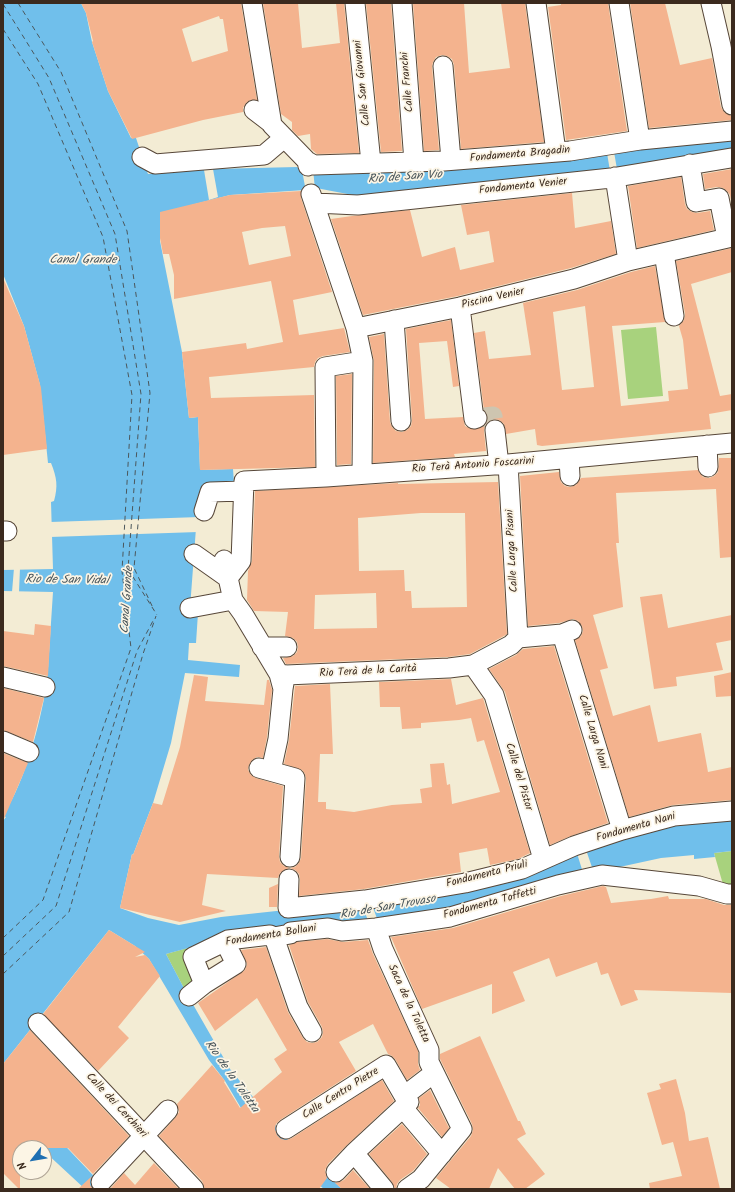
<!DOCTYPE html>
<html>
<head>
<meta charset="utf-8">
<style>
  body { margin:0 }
  #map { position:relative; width:735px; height:1192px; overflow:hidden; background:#f3ecd4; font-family:Kalam,sans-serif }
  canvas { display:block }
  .frame { position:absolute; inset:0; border:4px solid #3b2a1e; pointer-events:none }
  .north { position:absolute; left:12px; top:1140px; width:40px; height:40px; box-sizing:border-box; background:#fcf5e5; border:1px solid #afa495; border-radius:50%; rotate:239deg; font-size:11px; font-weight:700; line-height:16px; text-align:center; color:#3b2a1e }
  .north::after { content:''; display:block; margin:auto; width:14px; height:18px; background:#1f6fb2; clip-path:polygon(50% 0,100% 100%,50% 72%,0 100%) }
</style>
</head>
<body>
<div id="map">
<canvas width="735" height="1192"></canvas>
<div class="frame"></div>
<div class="north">N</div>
</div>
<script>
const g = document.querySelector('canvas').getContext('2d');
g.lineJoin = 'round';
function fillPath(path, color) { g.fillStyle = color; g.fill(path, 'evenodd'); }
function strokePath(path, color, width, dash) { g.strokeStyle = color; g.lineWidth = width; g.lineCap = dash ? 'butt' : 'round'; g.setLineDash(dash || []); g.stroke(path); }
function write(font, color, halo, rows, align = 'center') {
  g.font = font + ' Kalam,sans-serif'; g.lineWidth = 3.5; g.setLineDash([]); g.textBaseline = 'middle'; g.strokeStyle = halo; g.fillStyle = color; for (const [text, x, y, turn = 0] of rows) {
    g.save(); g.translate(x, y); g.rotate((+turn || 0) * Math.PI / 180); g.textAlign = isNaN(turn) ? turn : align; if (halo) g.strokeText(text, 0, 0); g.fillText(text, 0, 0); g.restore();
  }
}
fillPath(new Path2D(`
  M656 327 663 396 628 399 621 330Z
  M732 851V888H724L714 853Z
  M216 940 184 954 197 979 187 994 166 954Z`), '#a8d27d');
fillPath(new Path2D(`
  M3 3H81L86 13 92 42 108 91 131 138H136L148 174 213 169 297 167 302 170 732 135V156L379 200 316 188 305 190 230 195 161 213 160 241 182 352 189 418 198 417 200 470 233 469 234 483 205 485 196 528 190 608 198 613 196 643H189L188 660 240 665 239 677 185 673 171 743 153 803 133 855 132 854 120 908 148 918 179 925 221 917 378 900 679 823 732 817V851L714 853 715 857 694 859V855L661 858 592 873 448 913 225 938 166 954 187 994 230 1069 285 1136 342 1189H324L292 1163 248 1120 225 1081 209 1060 149 959 135 946 109 930 3 1064V821L6 817 3 816C27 776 38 730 47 684L53 592 3 591V570L53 569 51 502 54 501C58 486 57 478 51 463H48L40 385 24 326 3 274Z
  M3 1075 54 1134 106 1189H85L44 1151V1148Z`), '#70bfeb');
fillPath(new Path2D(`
  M613 146 618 175 611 177 606 147Z
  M297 167 313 168 315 190 306 192 302 170Z
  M213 169 218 197 209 200 204 170Z
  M200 517 198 532 50 537V522Z
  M14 568H20L19 592H12Z
  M584 844 595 876 585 879 575 847Z
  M370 899 380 927 371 928 360 900Z`), '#f3ecd4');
strokePath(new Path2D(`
  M18 3 61 72 127 231 150 393 134 568 154 610
  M3 4 49 78 115 234 141 394 128 569 157 615
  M3 29 38 84 103 237 132 395 122 571 131 648 43 900 3 938
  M3 956 56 906 137 651 154 619
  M3 974 69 912 143 654 156 616`), '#4b575c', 1, [5, 4]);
fillPath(new Path2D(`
  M81 3H241L257 100H250L246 103 243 108V112L203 120 132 139 108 91 92 42 93 41 86 13ZM219 16 220 19H223L228 51 192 62 182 29Z
  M263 3H298L302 48 340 43 336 3H344L359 153 317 154 311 149 310 134 298 136 292 130V122L281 114Z
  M366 3H391L402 151 381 152Z
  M413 3H464L469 73 510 68 501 3H525L544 142 461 149 454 65 452 59 447 56 442 55 436 57 433 62 432 67 439 150 424 151Z
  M561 3H608L627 131 566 140 548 7 561 5Z
  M630 3H665L680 65 712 58 721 107 724 112 731 116 732 120 649 128Z
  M732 169V207L730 195 727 191 723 188 717 187 705 189 703 174Z
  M681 177 685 204 687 209 692 212 697 213 710 211 714 230 637 248 628 186Z
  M301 191V198L332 292 293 300 299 335 344 328 350 352 323 356 318 358 315 362 314 367 209 377 211 398 314 395 315 467 200 470 198 417 189 418 182 352 246 343 247 349 283 342 271 281 174 299V275L169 254H163L160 238V212L230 195ZM285 226 291 256 249 265 242 232 262 228Z
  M572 193 575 228 611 221 616 254 571 268 458 296 363 315 331 219 352 216 410 210 422 257 455 247 460 270 494 262 489 231 467 235 461 205Z
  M732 248V272L691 284 720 396 732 394V410L709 414 711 429 542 446 537 445 535 429 506 434 504 424 499 420 493 419 489 421 486 425 488 421V415L484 410 474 333 485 331 489 359 531 355 523 303 577 290 631 272 655 266 665 322 612 326 621 406 669 401 668 391 688 389 683 340 679 326 684 320 685 314 676 261ZM585 306 594 387 562 390 553 312Z
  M3 278 24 326 41 388 47 449 3 455Z
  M451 320 459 386 453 387 447 341 419 343 425 419 463 417 465 426 471 429H477L485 425 484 431 486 451 454 454 455 457 373 463 374 361 369 337 384 334 390 422 392 427 396 431 402 432 407 430 411 426 412 420 406 329Z
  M352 374 351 464 337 465 336 376Z
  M719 458H732V557L720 558 716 489 616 493 619 543H616L623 607 593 615 608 668 600 670 613 716 650 705 658 742 701 733 708 772 732 767V800L673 805 629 817 575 640 581 636 583 631 582 626 578 621 573 619 559 623 528 626 520 476 559 472 561 482 565 486 570 487 576 485 581 478 698 470 703 477 709 478 714 476 718 472Z
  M498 482 507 634 504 636 470 654 448 657 286 664 283 658 293 656 297 652 298 647 297 642 293 638 285 636 288 612 254 611 247 600 248 571 252 561 255 491 398 483V484ZM421 513H465L467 607 412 608 411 591H405L404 570 359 571 358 518ZM376 593 377 628 314 629 315 595Z
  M662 594 668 628 732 615V640L716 643 723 670 676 677 677 686 654 689 640 597Z
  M35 624 51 626 48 676 3 666V631L34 635Z
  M554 646 608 823 571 836 550 845 505 692 489 669 516 655 523 649Z
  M732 672V696L716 697 714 676Z
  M194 675 208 677 205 701 264 705 267 680H269L272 690 267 737 263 758 257 757 252 760 249 765 248 770 251 775 256 778 283 786 279 856 280 862 284 866 290 868 295 867 299 863 301 858 306 779 305 774 302 770 284 764 289 740 295 686 330 684 333 754H320L318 802H326V809L354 812 392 805 422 803 420 789 432 787 430 764 444 763 447 785 450 784 452 804 500 792 484 740 477 742 471 718 459 720 421 723V728L402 729 400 707H380L379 682 451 679 456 705 483 698 530 853 518 859 490 865 487 848 459 853 461 872 364 889 299 896 300 879 299 874 295 870 290 868 284 870 280 873 278 878 207 874 202 905 226 911 180 922 120 908 132 854 133 855 153 803 162 805 180 747Z
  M3 688 44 698 33 742 3 730Z
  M3 753 28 763 3 821Z
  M278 884 277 907H269V888Z
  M603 886 606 887 611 903 651 899 668 896 669 899H706L724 905H732V993L634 990 638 1000 621 1006 608 973 601 975 597 962 556 977 549 958 513 972 525 1001 492 1014V984L422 1009 391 937 453 928 561 896Z
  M109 930 145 952 135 957 145 955 149 959 160 976 118 1027 129 1038 98 1071 43 1014Z
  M327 939 343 942 368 940 373 954 418 1051V1064L420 1070 407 1080 395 1059 392 1056 388 1054 373 1024 339 1042 356 1071 280 1120 276 1124 275 1129 277 1135 281 1139 286 1140 292 1138 382 1080 394 1101 347 1145 328 1164 325 1170 327 1178 319 1189H205L202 1181 159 1136 176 1117 179 1112 177 1104 212 1065 225 1081 224 1082 240 1108 282 1072 274 1059 287 1050 257 998 215 1031 198 1003 245 970 247 964 241 950 266 947 288 1012 303 1038 307 1042 312 1043 317 1042 322 1037 323 1032 322 1027 308 1002 289 945 297 942Z
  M30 1030 129 1136 93 1174 68 1148H20V1189H19L3 1173V1064Z
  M480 1036 518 1121H520L526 1134 517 1139 545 1174 525 1189H515L498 1168 489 1189H451L436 1178 471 1136 473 1130 472 1124 440 1059V1054Z
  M676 1079 685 1113 689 1141 708 1137 720 1189H650L649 1183 682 1176 673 1142 662 1145 647 1093 661 1089 659 1084Z
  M430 1090 449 1128 442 1137 418 1108 420 1105 419 1098Z
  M402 1124 427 1154 413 1171 400 1180 397 1184 396 1189H395L392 1182 369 1154Z
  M154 1163 179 1189H110L124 1173 135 1185Z
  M353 1170 370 1189H342L335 1183 339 1182 344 1180Z
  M92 1176 90 1180V1185L93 1189H78Z`), '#f4b38e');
strokePath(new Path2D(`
  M477 418 493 416 495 430`), '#cec5b0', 19, [19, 10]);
const street = new Path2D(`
  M252 3 272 125 307 161 308 166
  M355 3 371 163
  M402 3 414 162
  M536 3 556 152
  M619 3 640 140
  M711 3 721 46 732 105
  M443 66 451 160
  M254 110 271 123
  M142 157 155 164 264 155 284 138
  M307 161 314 165 444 161 570 151 640 140 732 131
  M690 164 696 202 719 198 727 238
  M615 177 628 261
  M311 194 356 328 363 361 362 474
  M315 203 358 205 611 178 731 158
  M664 253 674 316
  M460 307 474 419 477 418
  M394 320 401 421
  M356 328 460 307 574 279 628 261 732 237
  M495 430 499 465
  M707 445 708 467
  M569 459 570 476
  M508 464 518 638
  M326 477 325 367 363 361
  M204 511 210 492 243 491
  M3 531H7
  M194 554 228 578
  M224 560 233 600 243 614 279 674 283 689
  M228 578 241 561 244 481 326 477 508 464 732 443
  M190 608 233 600
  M562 634 622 830
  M262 647H287
  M473 665 494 695 543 859
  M279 674 286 675 449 668 473 665 511 645 518 638 562 634 572 630
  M3 677 45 687
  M3 741 29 752
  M259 768 295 778 290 857
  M271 771 278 739 283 689 285 677
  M289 879 288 908 365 900 465 883 522 869 574 846 622 830 674 816 732 811
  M376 928 383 949 429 1050V1062L462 1129 421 1179 407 1189
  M274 937 298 1007 312 1032
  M204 984 236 964 225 942
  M189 996 204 984 193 957 228 940 270 935 274 937 290 934 291 932 328 928 342 931 376 928 450 917 558 885 602 875 699 886 727 894H732
  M38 1023 194 1189
  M403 1108 442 1154
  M286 1129 386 1065 404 1096
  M354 1153 384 1189
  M336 1172 354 1153 409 1102 404 1096 434 1073
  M101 1182 168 1110`);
strokePath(street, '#574739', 21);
strokePath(street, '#fff', 19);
write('11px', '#3b2a1e', '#fcf5e5', [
  ["Calle Franchi",408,82,-95],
  ["Calle San Giovanni",363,83,-96],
  ["Fondamenta Bragadin",520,155,-5],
  ["Fondamenta Venier",523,187,-6],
  ["Piscina Venier",493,299,-13],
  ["Rio Terà Antonio Foscarini",473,466,-4],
  ["Calle Larga Pisani",513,551,-93],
  ["Rio Terà de la Carità",368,672,-3],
  ["Calle Larga Nani",592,732,73],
  ["Calle del Pistor",518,777,73],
  ["Fondamenta Nani",636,828,-16],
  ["Fondamenta Priuli",487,875,-14],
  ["Fondamenta Toffetti",490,904,-15],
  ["Fondamenta Bollani",271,936,-9],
  ["Saca de la Toletta",408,1004,65],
  ["Calle Centro Pietre",341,1094,-32],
  ["Calle dei Cerchieri",116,1106,47]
]);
write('italic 12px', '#4b575c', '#fcf5e5', [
  ["Rio de San Vio",405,178,-4],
  ["Canal Grande",83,261],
  ["Rio de San Vidal",67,581,1],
  ["Canal Grande",128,600,-86],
  ["Rio de San Trovaso",388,908,-10],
  ["Rio de la Toletta",231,1077,55]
]);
</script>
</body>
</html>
